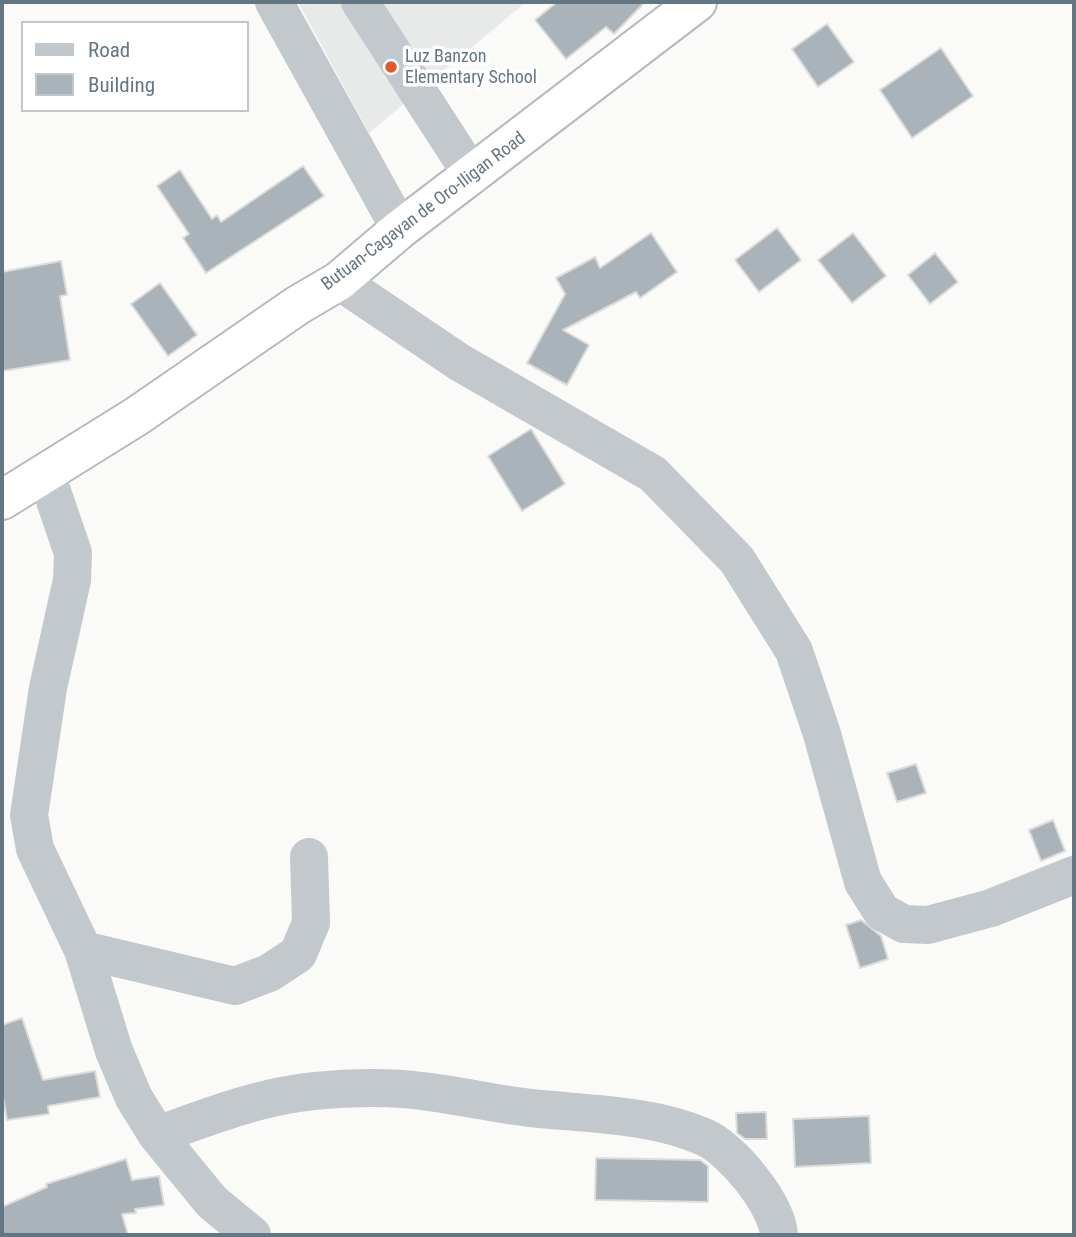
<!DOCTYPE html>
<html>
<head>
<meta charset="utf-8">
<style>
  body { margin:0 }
  #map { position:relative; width:1076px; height:1237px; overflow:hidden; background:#fafaf8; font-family:"Roboto Condensed",sans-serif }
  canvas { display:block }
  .frame { position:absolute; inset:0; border:4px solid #657683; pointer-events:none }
  .legend { position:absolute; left:21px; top:21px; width:228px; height:91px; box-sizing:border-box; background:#fff; border:2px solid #c1c8cd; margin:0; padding:9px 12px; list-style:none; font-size:21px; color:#657683 }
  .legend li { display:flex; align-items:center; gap:14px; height:35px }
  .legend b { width:35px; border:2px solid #c1c8cd }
</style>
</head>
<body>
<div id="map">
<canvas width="1076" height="1237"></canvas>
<div class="frame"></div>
<ul class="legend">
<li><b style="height:9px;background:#c3c8cc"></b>Road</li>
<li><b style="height:19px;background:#aab3b9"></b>Building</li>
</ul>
</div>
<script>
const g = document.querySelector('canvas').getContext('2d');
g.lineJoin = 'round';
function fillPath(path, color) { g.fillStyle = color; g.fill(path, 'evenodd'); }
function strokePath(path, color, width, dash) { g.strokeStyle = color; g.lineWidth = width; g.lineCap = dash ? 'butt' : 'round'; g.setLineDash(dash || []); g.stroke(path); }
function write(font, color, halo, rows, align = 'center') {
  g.font = font + ' "Roboto Condensed",sans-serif'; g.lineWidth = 7; g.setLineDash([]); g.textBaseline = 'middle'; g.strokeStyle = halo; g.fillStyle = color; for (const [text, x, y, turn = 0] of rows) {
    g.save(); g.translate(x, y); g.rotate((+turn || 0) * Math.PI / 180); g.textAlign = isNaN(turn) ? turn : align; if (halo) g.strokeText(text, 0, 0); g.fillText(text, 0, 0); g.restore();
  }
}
fillPath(new Path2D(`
  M298 2H526L369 133Z`), '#e8e9e9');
const building = new Path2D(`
  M557 2H645L614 34 606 27 566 59 535 20Z
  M827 24 854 62 818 87 792 49Z
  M941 48 973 96 912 138 880 90Z
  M303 166 324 196 206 273 183 238 189 234 157 186 180 170 212 219 217 215 221 222Z
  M777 228 801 260 759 292 735 260Z
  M651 233 677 272 640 298 636 292 563 330 589 345 567 385 527 363 565 294 556 278 595 257 600 268Z
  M853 233 886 276 852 303 818 260Z
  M935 253 958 282 930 304 908 275Z
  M61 261 67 295 60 296 70 360 2 371V272Z
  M160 283 197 335 168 356 131 304Z
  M531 429 565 484 522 511 488 456Z
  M916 764 926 793 897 802 887 773Z
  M1053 820 1065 851 1041 861 1029 830Z
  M861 920 881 936 888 959 860 968 846 925Z
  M22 1018 43 1080 95 1071 100 1097 48 1106 49 1114 7 1120 2 1091V1025Z
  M766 1112 767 1139H745L737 1133 736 1113Z
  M869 1116 871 1163 795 1167 793 1119Z
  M596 1158 700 1160 708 1166V1202L595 1200Z
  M126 1159 132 1180 159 1176 164 1205 135 1209 136 1213 122 1214 128 1235H2V1207L47 1187 46 1184Z`);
fillPath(building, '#aab3b9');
strokePath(building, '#dcdcda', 2);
const highway = new Path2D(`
  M2 500 137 416 298 305 339 281 400 229 697 2`);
strokePath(highway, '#b4b9bd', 42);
strokePath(new Path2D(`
  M274 2 400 229
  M360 2 472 175
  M339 281 459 362 653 474 737 560 794 651 822 734 863 882 882 912 904 924 928 925 991 908 1074 875
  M46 474 73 553 72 580 48 688 29 815 35 849 83 950 114 1051 134 1098 157 1135 212 1202 252 1235
  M83 950 235 986 269 973 298 954 311 923 309 857
  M157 1135C203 1119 250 1100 299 1093 334 1088 386 1086 421 1091 458 1095 494 1104 531 1108 587 1114 651 1114 704 1137 732 1149 777 1204 779 1235`), '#c3c8cc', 38);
strokePath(highway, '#fff', 38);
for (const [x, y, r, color] of [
  [391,67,7,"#e4572e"]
]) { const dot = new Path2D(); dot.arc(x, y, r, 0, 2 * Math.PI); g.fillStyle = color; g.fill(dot); strokePath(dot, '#fff', 2.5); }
write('18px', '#657683', '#fff', [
  ["Luz Banzon",405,57],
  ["Elementary School",405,78]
], 'left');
write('18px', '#657683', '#fff', [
  ["Butuan-Cagayan de Oro-Iligan Road",424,212,-37]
]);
</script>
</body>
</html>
